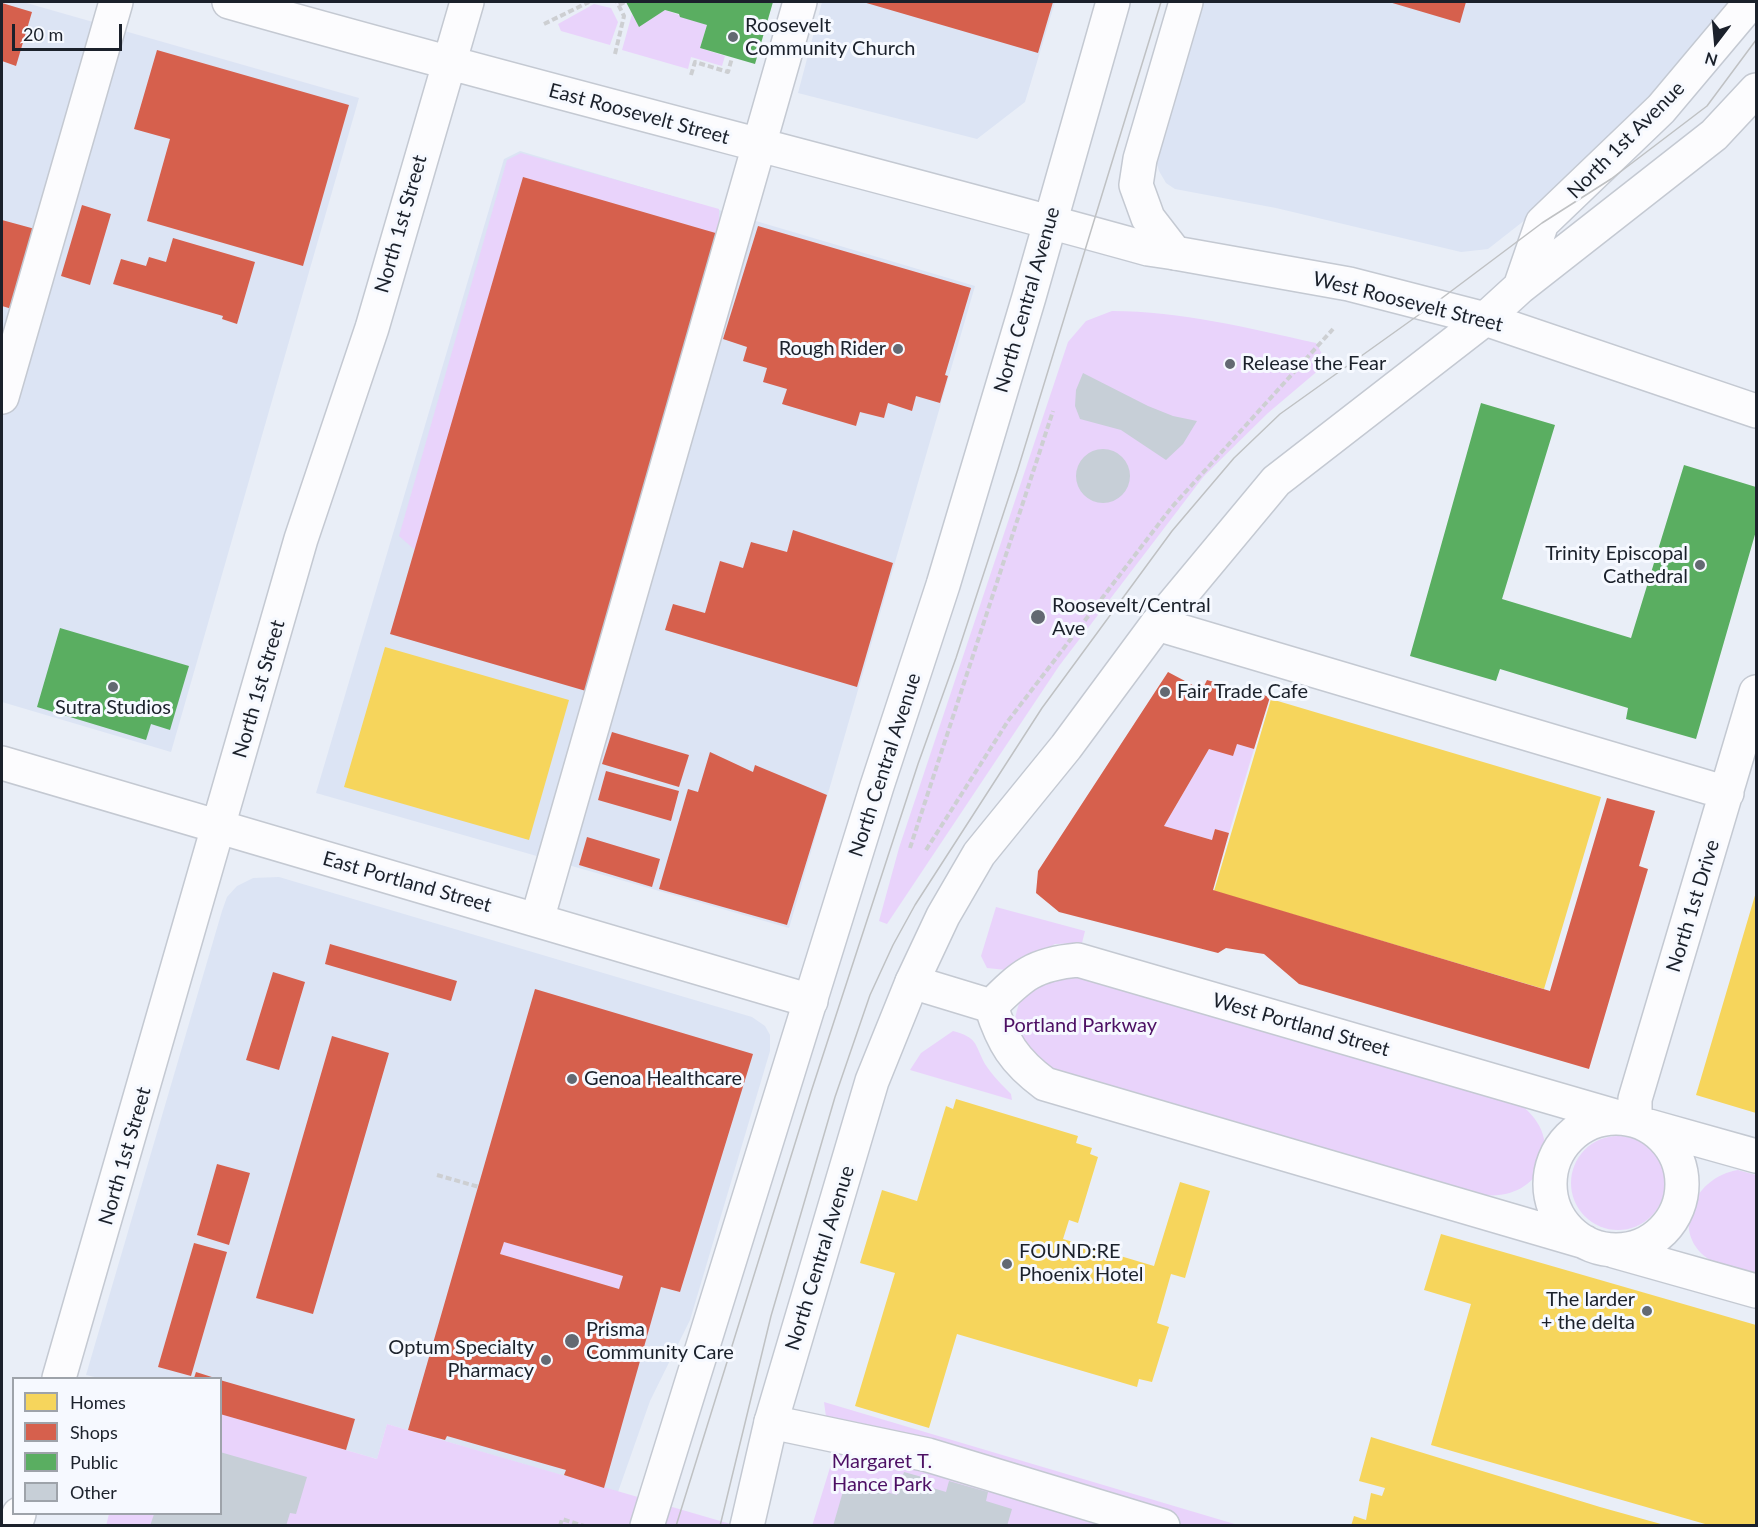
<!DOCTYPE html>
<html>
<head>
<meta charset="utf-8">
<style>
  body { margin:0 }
  #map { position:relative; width:1758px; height:1527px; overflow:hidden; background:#e9eef7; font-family:Lato,sans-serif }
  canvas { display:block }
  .frame { position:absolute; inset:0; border:3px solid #1b212b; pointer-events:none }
  .legend { position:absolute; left:12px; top:1377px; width:210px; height:138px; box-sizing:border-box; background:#f6f9ff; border:2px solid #9ea3aa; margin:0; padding:8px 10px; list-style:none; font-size:18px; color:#1b212b }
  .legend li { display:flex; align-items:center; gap:12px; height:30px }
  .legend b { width:30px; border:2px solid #9ea3aa }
  .north { position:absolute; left:1686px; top:12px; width:60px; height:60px; -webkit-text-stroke:4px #f6f9ff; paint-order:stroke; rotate:196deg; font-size:16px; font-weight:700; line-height:24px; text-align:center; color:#1b212b }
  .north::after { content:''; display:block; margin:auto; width:21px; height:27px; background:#1b212b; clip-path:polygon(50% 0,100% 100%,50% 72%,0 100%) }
  .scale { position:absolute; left:12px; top:24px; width:110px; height:27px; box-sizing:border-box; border:3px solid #1b212b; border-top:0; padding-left:8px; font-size:18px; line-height:21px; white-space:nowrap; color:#1b212b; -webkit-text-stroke:4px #f6f9ff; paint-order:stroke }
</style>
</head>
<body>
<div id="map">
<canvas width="1758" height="1527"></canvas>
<div class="frame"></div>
<ul class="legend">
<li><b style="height:16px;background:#f6d55c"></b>Homes</li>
<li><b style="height:16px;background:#d6604d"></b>Shops</li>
<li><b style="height:16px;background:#5aae61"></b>Public</li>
<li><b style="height:16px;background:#c7cfd7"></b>Other</li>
</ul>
<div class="north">N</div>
<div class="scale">20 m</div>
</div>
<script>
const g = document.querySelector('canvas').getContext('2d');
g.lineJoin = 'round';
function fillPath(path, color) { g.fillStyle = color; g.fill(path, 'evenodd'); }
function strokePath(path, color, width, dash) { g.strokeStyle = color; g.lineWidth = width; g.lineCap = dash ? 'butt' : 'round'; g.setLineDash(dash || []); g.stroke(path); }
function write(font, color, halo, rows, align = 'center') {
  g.font = font + ' Lato,sans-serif'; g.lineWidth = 6; g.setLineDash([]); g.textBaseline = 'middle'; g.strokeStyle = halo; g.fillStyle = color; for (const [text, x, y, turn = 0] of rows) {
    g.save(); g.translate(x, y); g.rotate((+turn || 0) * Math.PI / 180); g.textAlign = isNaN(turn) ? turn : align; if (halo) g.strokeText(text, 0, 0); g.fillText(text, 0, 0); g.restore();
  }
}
fillPath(new Path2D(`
  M2 2H23L359 98 171 752 2 702Z
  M822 2H1055L1025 102 977 139 798 93Z
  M1199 2H1734L1661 94 1539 209 1488 249 1461 252 1276 208 1175 189 1166 183 1159 171 1156 160Z
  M520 151 975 286 789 928 316 793 504 159Z
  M279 877 752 1017 765 1026 770 1035V1051L690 1320 650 1401 618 1492 387 1424 377 1459 221 1414 220 1378H99L86 1375 222 911 227 897 237 886 253 878Z`), '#dce4f4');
fillPath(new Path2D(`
  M594 4 611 8 618 22 610 45 561 31 558 24Z
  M665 10 707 25 700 48 725 56 722 66 691 57 688 69 622 50 632 14 639 26Z
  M521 153 719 209V234L523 177 415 550 399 536 507 160Z
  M1112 311C1181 311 1248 328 1316 343L1327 363 1268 413 1204 476 1059 666 887 924 879 921 899 848 1068 342 1086 321Z
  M1237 744 1254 749 1229 833 1215 829 1212 840 1164 826 1209 749Z
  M996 907 1085 931 1082 943 1055 944 1006 970 987 968 981 956Z
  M1067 971 1521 1105C1568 1141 1541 1201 1484 1195L1047 1069 1014 1032C1017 987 1030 990 1067 971Z
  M953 1031C978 1038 974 1043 985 1064 992 1075 1002 1085 1011 1094L1012 1100 910 1070 921 1053Z
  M1571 1183a47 47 0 1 1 94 0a47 47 0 1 1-94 0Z
  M1738 1170 1756 1175V1274C1743 1270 1724 1268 1712 1261 1668 1236 1692 1177 1738 1170Z
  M504 1242 623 1276 619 1289 500 1254Z
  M824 1402 1238 1525 812 1526 832 1461Z
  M221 1414 377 1459 387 1424 734 1525 106 1526 109 1514H220Z`), '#e9d3fb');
fillPath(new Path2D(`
  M385 647 569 700 529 840 344 787Z
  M1271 699 1601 797 1544 989 1214 891Z
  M1756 892V1113L1696 1095Z
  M956 1099 1078 1136 1076 1143 1092 1148 1090 1154 1098 1157 1078 1223 1069 1220 1063 1239 1154 1266 1180 1182 1210 1191 1185 1278 1171 1274 1157 1323 1169 1327 1152 1382 1139 1379 1137 1387 957 1334 929 1428 855 1406 895 1273 860 1263 882 1190 917 1201 946 1106 953 1109Z
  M1441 1234 1756 1325V1526H1712L1431 1445 1471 1304 1424 1290Z
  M1371 1437 1600 1507 1668 1526H1351L1354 1516 1366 1520 1371 1493 1382 1496 1385 1488 1359 1481Z`), '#f6d55c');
fillPath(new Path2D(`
  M863 2H1053L1038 53Z
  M1389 2H1466L1460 23Z
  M2 3 32 12 16 66 2 61Z
  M157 50 349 105 303 266 147 221 170 139 134 129Z
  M523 177 719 234 586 691 390 634Z
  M82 205 111 214 90 285 61 276Z
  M2 220 35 229 12 309 2 306Z
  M758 226 971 288 945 375 948 376 940 403 916 396 912 411 888 403 884 418 860 412 856 426 782 404 787 389 763 382 767 368 743 361 747 347 723 339Z
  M173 238 255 262 237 324 222 319 223 316 113 284 121 259 146 266 149 257 166 262Z
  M793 530 893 563 857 687 665 630 673 604 705 613 720 561 743 568 751 542 787 552Z
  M1168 672 1202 690 1207 680 1270 697 1254 749 1237 744 1233 756 1209 749 1164 826 1212 840 1215 829 1229 833 1213 890 1550 991 1607 798 1655 811 1639 866 1648 869 1589 1069 1299 984 1264 954 1226 948 1218 953 1059 912 1036 893 1038 871Z
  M612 732 689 755 679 787 602 764Z
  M710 752 753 772 755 765 827 795 787 925 659 889 688 789 698 792Z
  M606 771 679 791 671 821 598 800Z
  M587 837 660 859 652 887 579 865Z
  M330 944 457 981 451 1001 325 964Z
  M273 972 305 982 279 1070 246 1060Z
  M535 989 753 1054 680 1292 661 1287 604 1488 564 1475 566 1470 447 1436 445 1440 408 1430ZM504 1242 623 1276 619 1289 500 1254Z
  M332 1036 389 1053 313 1314 256 1298Z
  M217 1164 250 1173 229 1245 197 1235Z
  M194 1243 227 1252 191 1376 158 1367Z
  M196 1372 215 1378H194Z
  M220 1380 355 1419 346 1450 220 1414Z`), '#d6604d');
fillPath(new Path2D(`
  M626 2H773L755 64 700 48 707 25 680 17 679 14 665 10 639 27Z
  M1481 403 1555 425 1502 599 1631 638 1684 465 1756 487V531L1696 739 1626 719 1628 708 1500 669 1496 681 1410 656Z
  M60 628 189 666 170 730 151 724 146 740 37 707Z`), '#5aae61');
fillPath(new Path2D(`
  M1083 373 1148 406 1173 416 1197 421 1183 444 1166 460 1121 430 1080 419 1075 406 1076 390Z
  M1076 476a27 27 0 1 1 54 0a27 27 0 1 1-54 0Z
  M220 1452 307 1477 296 1514 290 1513 286 1526H150L154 1514H220Z
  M904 1472 922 1477 920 1484 946 1492 949 1481 988 1492 986 1501 1012 1509 1007 1526H833L846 1481 897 1495Z`), '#c7cfd7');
const minor = new Path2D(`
  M229 2C534 89 842 164 1148 249L1175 253
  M1485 319 1756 411
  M2 397 116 2
  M1157 624 1727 793
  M2 763 811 1001
  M537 920 800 2
  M912 982 991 1006
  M991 1006C1022 975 1034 964 1078 960L1622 1118
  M991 1006C1003 1043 1014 1061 1045 1084L1585 1242
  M1550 1184a66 66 0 1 1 132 0a66 66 0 1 1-132 0Z
  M1635 1120V1099L1756 692
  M1649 1126 1756 1156
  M1614 1251 1756 1291
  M59 1378 301 539 372 328 467 2
  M771 1422 928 1455 1163 1526
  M15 1526 19 1514`);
const major = new Path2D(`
  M1186 2 1140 159 1136 185 1148 218 1175 253 1349 284 1485 319
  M1520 287 1542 223 1661 109 1751 2
  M647 1526 877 786 943 585 1029 297 1113 2
  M747 1526 771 1422 872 1081 912 982 943 916 979 854 1066 747 1157 624 1276 481 1485 319 1520 287 1714 135 1756 90`);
strokePath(minor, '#c4c9d2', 36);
strokePath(major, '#c4c9d2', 36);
strokePath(new Path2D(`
  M619 5 625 2
  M544 24 589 2
  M615 54 624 16 617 2
  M691 75 695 62 728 72 732 58
  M910 848 1053 411
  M926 850 1008 721 1171 508 1333 329
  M437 1175 479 1187
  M560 1526 562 1519 584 1526`), '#cdcfd2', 4, [6, 3]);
strokePath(minor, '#fcfcfe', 33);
strokePath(major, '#fcfcfe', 33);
strokePath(new Path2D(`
  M676 1526 811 1092 918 764 956 658 1018 469 1161 2
  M720 1526 771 1316 835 1097 870 995 893 945 915 905 1042 708 1172 531 1234 458 1280 414 1434 304 1542 223 1611 179 1707 106 1756 40`), '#bfc1c3', 1.5);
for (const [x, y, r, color] of [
  [733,37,6,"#636972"],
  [898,349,6,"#636972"],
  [1230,364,6,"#636972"],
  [1700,565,6,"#636972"],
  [1038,617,8,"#636972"],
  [113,687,6,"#636972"],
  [1165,692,6,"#636972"],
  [572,1079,6,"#636972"],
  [1007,1264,6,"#636972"],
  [1647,1311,6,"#636972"],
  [572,1341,8,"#636972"],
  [546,1360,6,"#636972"]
]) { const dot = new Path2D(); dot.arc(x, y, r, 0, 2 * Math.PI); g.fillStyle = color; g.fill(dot); strokePath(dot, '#f6f9ff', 2); }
write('20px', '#1b212b', '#f6f9ff', [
  ["Roosevelt",745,26],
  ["Community Church",745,49],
  ["Rough Rider",886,349,"right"],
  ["Release the Fear",1242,364],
  ["Trinity Episcopal",1688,554,"right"],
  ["Cathedral",1688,577,"right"],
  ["Roosevelt/Central",1052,606],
  ["Ave",1052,629],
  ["Fair Trade Cafe",1177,692],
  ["Sutra Studios",113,708,"center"],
  ["Genoa Healthcare",584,1079],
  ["FOUND:RE",1019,1252],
  ["Phoenix Hotel",1019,1275],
  ["The larder",1635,1300,"right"],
  ["+ the delta",1635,1323,"right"],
  ["Prisma",586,1330],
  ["Community Care",586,1353],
  ["Optum Specialty",534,1348,"right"],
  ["Pharmacy",534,1371,"right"]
], 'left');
write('20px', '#1b212b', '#f6f9ff', [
  ["East Roosevelt Street",639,114,15],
  ["North 1st Avenue",1626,140,-45],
  ["North 1st Street",401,224,-74],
  ["North Central Avenue",1027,300,-74],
  ["West Roosevelt Street",1408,302,14],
  ["North 1st Street",259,689,-74],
  ["North Central Avenue",885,765,-72],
  ["East Portland Street",407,882,16],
  ["North 1st Drive",1693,906,-73],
  ["West Portland Street",1301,1025,16],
  ["North 1st Street",125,1156,-74],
  ["North Central Avenue",820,1258,-73]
]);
write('20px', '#4d1064', '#f6f9ff', [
  ["Portland Parkway",1080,1026],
  ["Margaret T.",882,1462],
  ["Hance Park",882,1485]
]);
</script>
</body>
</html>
